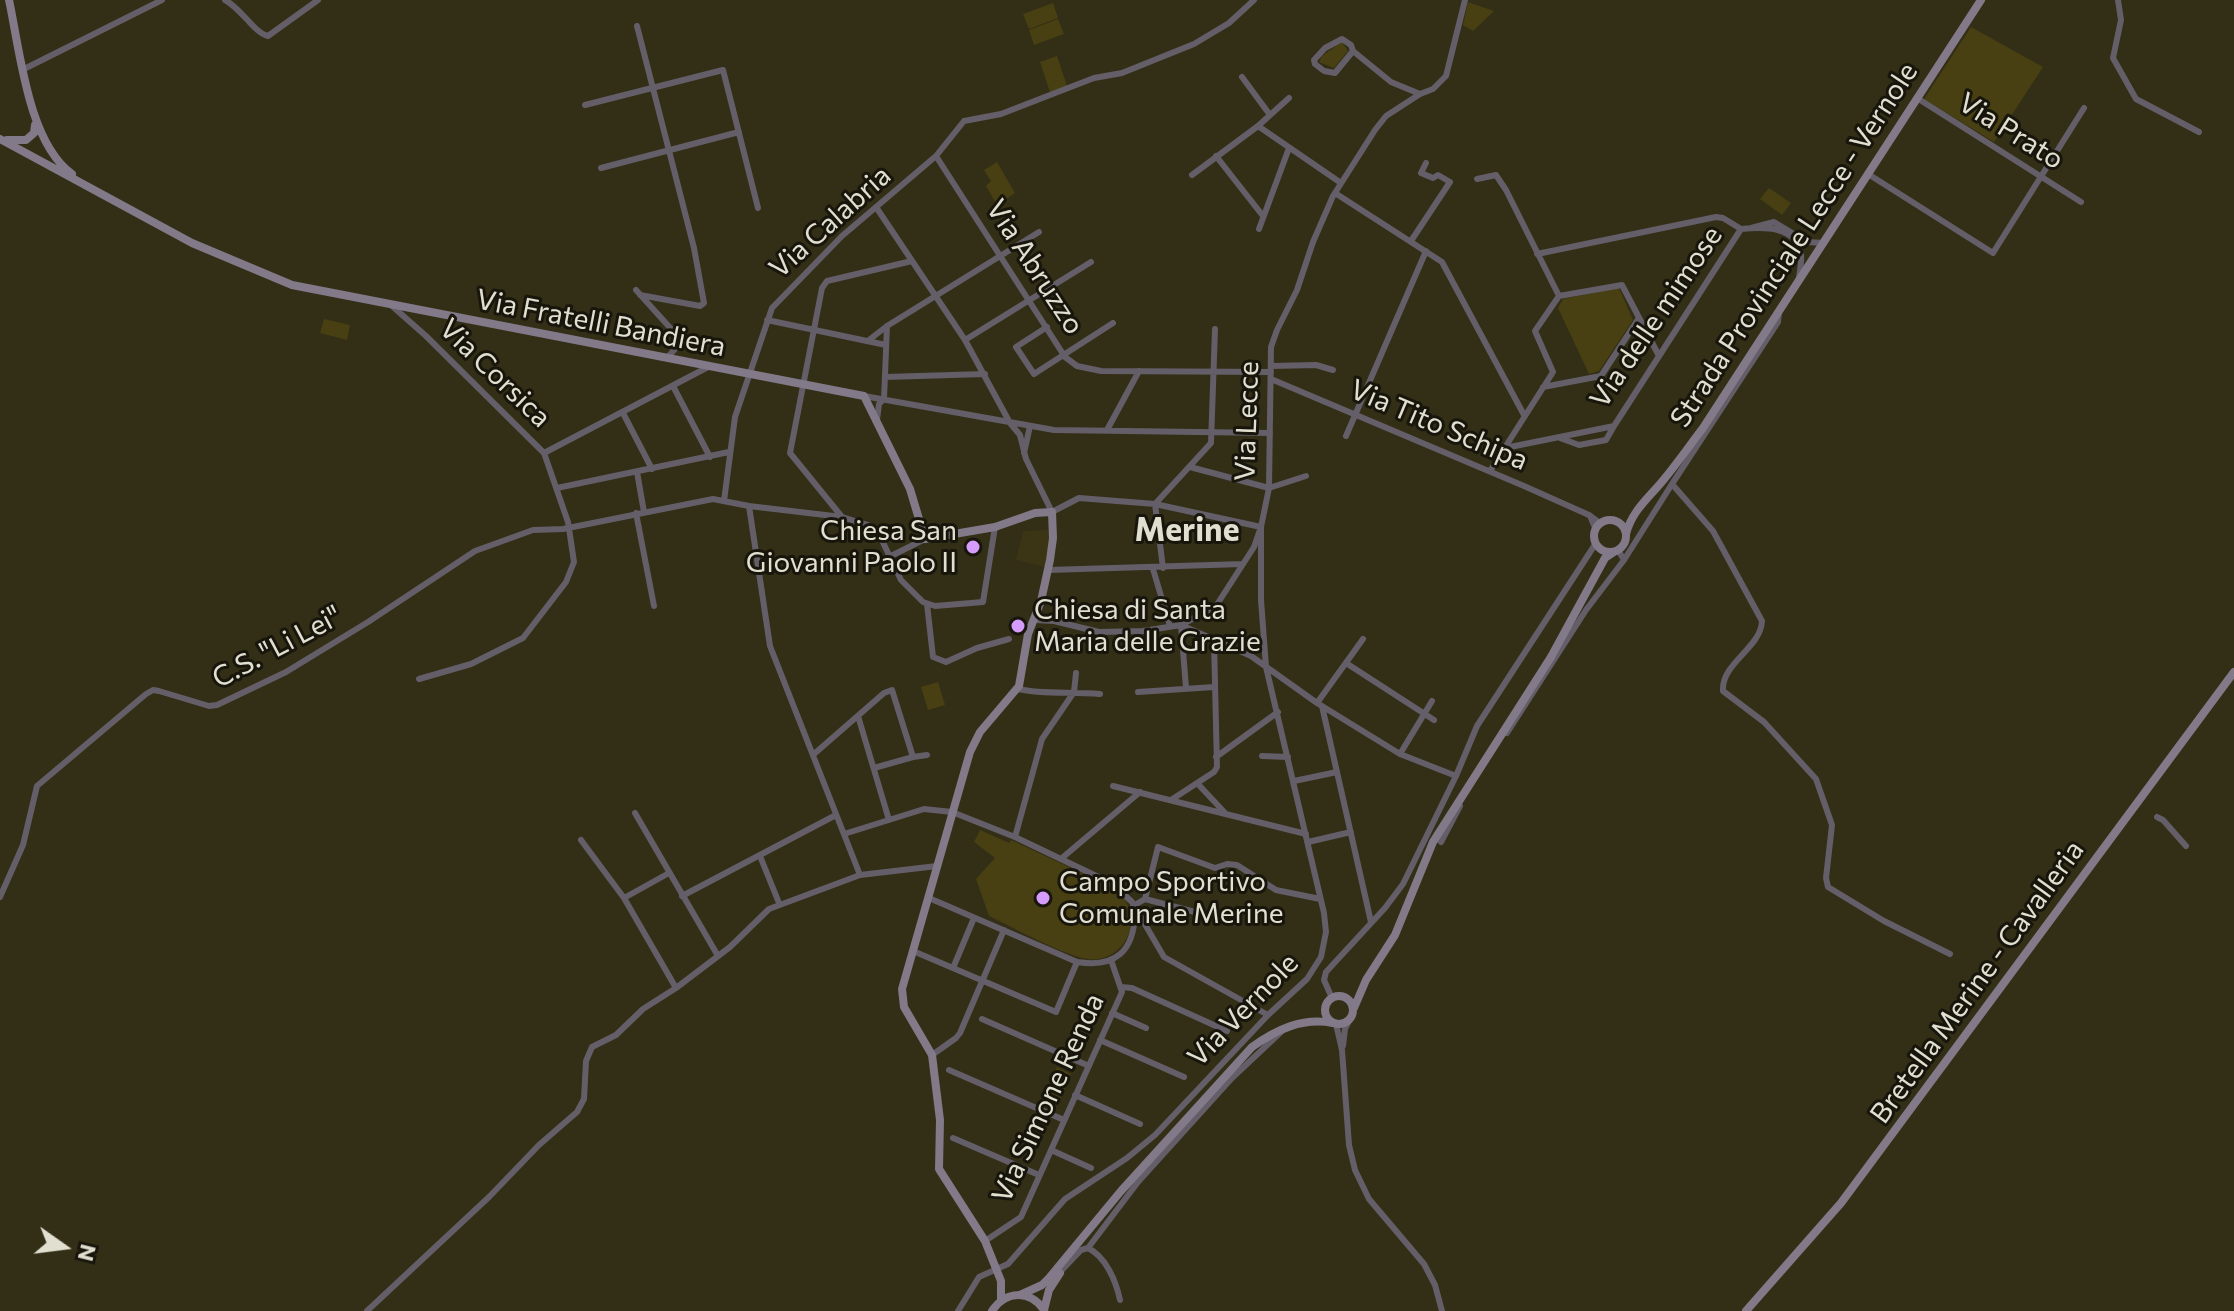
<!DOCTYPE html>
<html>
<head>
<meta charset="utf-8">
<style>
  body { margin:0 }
  #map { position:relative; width:2234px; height:1311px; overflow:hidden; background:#332e16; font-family:Commissioner,sans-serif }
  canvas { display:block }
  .north { position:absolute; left:24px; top:1207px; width:80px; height:80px; -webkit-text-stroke:6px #18160c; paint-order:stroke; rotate:104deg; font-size:22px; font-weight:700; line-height:32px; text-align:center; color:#e1dfd0 }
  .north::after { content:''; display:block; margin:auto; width:28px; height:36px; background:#e1dfd0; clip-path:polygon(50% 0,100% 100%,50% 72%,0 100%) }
</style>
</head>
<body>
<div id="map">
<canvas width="2234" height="1311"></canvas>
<div class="north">N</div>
</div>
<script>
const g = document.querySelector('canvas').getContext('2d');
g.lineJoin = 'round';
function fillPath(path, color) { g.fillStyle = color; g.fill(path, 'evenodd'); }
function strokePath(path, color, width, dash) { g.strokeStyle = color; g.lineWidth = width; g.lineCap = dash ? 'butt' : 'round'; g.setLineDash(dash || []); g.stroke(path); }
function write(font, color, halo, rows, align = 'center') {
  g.font = font + ' Commissioner,sans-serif'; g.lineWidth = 6; g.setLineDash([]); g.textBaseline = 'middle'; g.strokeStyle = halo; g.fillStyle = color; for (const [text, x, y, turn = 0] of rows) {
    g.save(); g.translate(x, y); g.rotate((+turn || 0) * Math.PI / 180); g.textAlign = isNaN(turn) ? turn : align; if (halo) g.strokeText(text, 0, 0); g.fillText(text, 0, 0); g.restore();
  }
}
fillPath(new Path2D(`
  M1050 530 1045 567 1016 560 1023 531Z`), '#3b3515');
fillPath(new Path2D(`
  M1468 2 1494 11 1473 31 1463 25Z
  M1053 3 1058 18 1029 29 1023 14Z
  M1058 19 1064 34 1034 45 1029 30Z
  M1971 27 2043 67 1994 142 1924 99Z
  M1342 42 1348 51 1334 68 1319 62 1322 56Z
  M1057 56 1067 86 1050 92 1040 62Z
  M997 162 1015 193 997 205 986 186 991 181 984 170Z
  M1769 188 1791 203 1782 215 1760 199Z
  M1619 288 1633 320 1599 371 1589 374 1558 308 1563 299Z
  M324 319 350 325 347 340 320 333Z
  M938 682 945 705 928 710 921 687Z
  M980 830 1009 843 1011 840 1116 889C1127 900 1134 913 1130 929 1126 948 1107 962 1088 959 1064 956 1013 927 989 916L976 879 995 858 974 842Z
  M1057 1067 1071 1074 1059 1102 1044 1096Z`), '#484012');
strokePath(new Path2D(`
  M225 0C242 9 254 33 268 36L318 0
  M2118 0 2121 20 2113 58 2136 99 2199 132
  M637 26 694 248 704 303 700 306 640 295
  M1353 51 1351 45 1342 39 1325 48 1314 60 1315 64 1324 71 1335 73 1353 51 1391 82 1420 94
  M24 69 162 0
  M1242 77 1270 115
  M1917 98 2081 202
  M585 105 723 70 758 208
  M1258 126 1341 183
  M936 156 1065 357 1077 366 1101 371 1271 372
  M1216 156 1263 216
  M601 168 739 132
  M1868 174 1993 253 2084 108
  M1192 175 1258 126 1289 98
  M1477 179 1496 175 1506 190 1559 296
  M1335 193 1442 262 1524 415
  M876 207 965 340 1010 423 1020 435 1026 459 1052 512 1079 498 1155 504 1261 527V600L1266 667 1324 913 1326 932 1321 957 1307 979 1268 1015 1155 1135 1127 1158 1065 1199 1008 1264 979 1277 958 1311
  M1751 228 1774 222 1807 242 1824 243
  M1259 229 1289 148
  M1741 229C1763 227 1797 225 1801 255 1802 264 1799 272 1799 281
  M1411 241 1450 182 1438 175 1433 178 1421 173 1426 163
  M1537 254 1716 217 1723 218 1741 229
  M636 290 682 341 667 358
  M392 306 426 336 544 453 568 522 574 562 566 582 523 638 471 664 419 679
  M1779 313 1778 322 1672 484 1713 531 1762 621C1761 648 1721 663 1723 691L1764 722 1816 779 1832 825 1826 878 1828 887 1884 921 1950 954
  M767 320 886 345
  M1047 327 1016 347 1034 374 1113 323
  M869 340 887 326 1039 232
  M965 340 1091 262
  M1271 366 1316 365 1333 370
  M885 377 985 374
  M1271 379 1524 486 1589 515 1601 524
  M673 386 710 457
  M1543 387 1601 376 1639 318
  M864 396 1054 430 1270 433
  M623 413 652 469
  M877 420 879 404 884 399 887 326
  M1107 430 1139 371
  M1346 436 1426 251
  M1560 438 1579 445 1606 440 1614 426
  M1505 448 1614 426 1741 229
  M544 453 710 366
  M1024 453 1030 426
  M1190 467 1269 488 1306 476
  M1490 471 1553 372 1535 331 1559 296 1622 285 1659 356
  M637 472 644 512
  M557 488 729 452
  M724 501 735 417 772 308 842 236 936 156 964 121 1001 114 1094 78 1122 73 1194 44 1229 23 1254 0
  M749 506 770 646 860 875 937 866
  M636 513 654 606
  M842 517 790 453 822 288 827 281 912 261
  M1591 518 1596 530
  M1618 550 1624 560
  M889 557 925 539
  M1163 568 1155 504 1211 443 1215 329
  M1153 569 1170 626
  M1048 570 1243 564
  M927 604 933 657 946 662 977 648 1009 639
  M1035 620 1054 621 1099 632 1143 631 1181 625 1216 606 1254 547 1261 527 1269 488 1271 347 1277 330 1297 290 1313 242 1333 196 1375 130 1386 116 1420 94 1433 89 1446 76 1465 0
  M1346 663 1434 720
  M1186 688 1181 625 1251 656 1317 703 1400 754 1456 776 1403 884 1385 908 1326 972 1324 980 1332 998
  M1018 689C1045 695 1072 691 1100 694
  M1138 692 1214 687
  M1317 703 1363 639
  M1322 706 1371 922
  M858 716 889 820
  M1507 733 1586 610 1624 560 1672 484
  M814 754 884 693 892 690 913 757 927 755
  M1400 754 1432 701
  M1262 756 1288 757
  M1216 757 1278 712
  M874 768 913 757
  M1456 776 1477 726 1596 543
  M1294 781 1337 772
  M1197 783 1226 814
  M1113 786 1306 834
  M1171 800 1214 772 1217 767 1214 641
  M635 813 718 956
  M2157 817 2163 820 2186 846
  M844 834 924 809 952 812 1015 837 1113 884 1132 902 1164 957 1268 1015
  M1015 837 1042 739 1074 692 1076 673
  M581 840 624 898 676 988 730 947 769 909 860 875
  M1308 842 1351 832
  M1441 842 1460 806
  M760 856 779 903
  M1062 858 1140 792
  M682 896 836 815
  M0 897 23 845 37 786 146 694 153 690 159 691 209 706 217 705 286 672 368 622 475 551 533 530 563 529 713 499 749 506 842 517 868 525 878 532 901 580 923 602 935 606 983 602 995 527
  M624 898 669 873
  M929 898 1077 962C1116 968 1134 951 1135 913
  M1145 899 1158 847 1215 868 1227 864 1237 865 1276 890 1320 899
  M1133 906 1145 899 1237 923
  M913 951 1056 1012 1077 962
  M953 968 974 918
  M1121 987 1132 988 1227 1031
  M1112 1013 1146 1028
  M982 1019 1089 1066
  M1336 1024 1342 1050 1349 1145 1355 1170 1369 1199 1424 1264 1435 1285 1442 1311
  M1100 1040 1184 1077
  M1343 1046 1345 1029 1349 1021
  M932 1055 956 1038 960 1033 1004 930
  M949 1070 1064 1120
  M1075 1095 1140 1124
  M953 1138 1039 1175
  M1051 1150 1091 1168
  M985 1241 1021 1217 1122 992 1111 960
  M1088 1248C1106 1257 1116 1281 1120 1300
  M1062 1270 1081 1250 1088 1248 1138 1182 1232 1078 1281 1032
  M367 1311 489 1197 539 1145 577 1112 584 1099 586 1061 592 1047 616 1035 643 1009 676 988`), '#645e69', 6);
strokePath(new Path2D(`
  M9 0C20 51 28 142 72 174
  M0 139 192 243 292 285 864 396 910 489 925 539 995 527 1035 513 1052 512 1053 538 1050 560 1041 601 1028 634 1019 686 980 732 970 752 902 989 904 1007 932 1055 940 1120 939 1169 985 1241 1001 1281V1300
  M7 140H26L34 133 35 125
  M1594 536a16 16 0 1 1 32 0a16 16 0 1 1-32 0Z
  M1626 534C1632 510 1650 497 1665 478 1678 462 1690 445 1703 428L1981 0
  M1325 1010a14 14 0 1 1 28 0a14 14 0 1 1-28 0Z
  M1354 1008 1366 980 1395 935 1433 842 1551 657 1605 558 1614 552
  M1020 1295 1042 1285 1049 1278 1121 1191 1252 1047C1276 1030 1302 1017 1333 1023
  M1044 1310 1049 1290 1060 1273
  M992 1311C1006 1290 1030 1290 1044 1310
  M1746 1311 1841 1203 2234 672`), '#827989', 8);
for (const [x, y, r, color] of [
  [973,547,8,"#d59cfb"],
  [1018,626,8,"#d59cfb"],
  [1043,898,8,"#d59cfb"]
]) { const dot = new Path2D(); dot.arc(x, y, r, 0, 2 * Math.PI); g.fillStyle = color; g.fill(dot); strokePath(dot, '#18160c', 3); }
write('28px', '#e1dfd0', '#18160c', [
  ["Via Prato",2011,131,32],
  ["Via Calabria",830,222,-42],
  ["Strada Provinciale Lecce - Vernole",1794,245,-57],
  ["Via Abruzzo",1035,267,57],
  ["Via delle mimose",1656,317,-56],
  ["Via Fratelli Bandiera",601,323,11],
  ["Via Corsica",495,373,44],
  ["Via Lecce",1247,421,-88],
  ["Via Tito Schipa",1439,425,23],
  ["C.S. \"Li Lei\"",277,647,-28],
  ["Bretella Merine - Cavalleria",1977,982,-54],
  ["Via Vernole",1243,1010,-46],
  ["Via Simone Renda",1048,1098,-65]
]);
write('28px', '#e1dfd0', '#18160c', [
  ["Chiesa San",957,531,"right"],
  ["Giovanni Paolo II",957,563,"right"],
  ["Chiesa di Santa",1034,610],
  ["Maria delle Grazie",1034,642],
  ["Campo Sportivo",1059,882],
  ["Comunale Merine",1059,914]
], 'left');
write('bold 32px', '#e1dfd0', '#18160c', [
  ["Merine",1187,530]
]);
</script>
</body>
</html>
